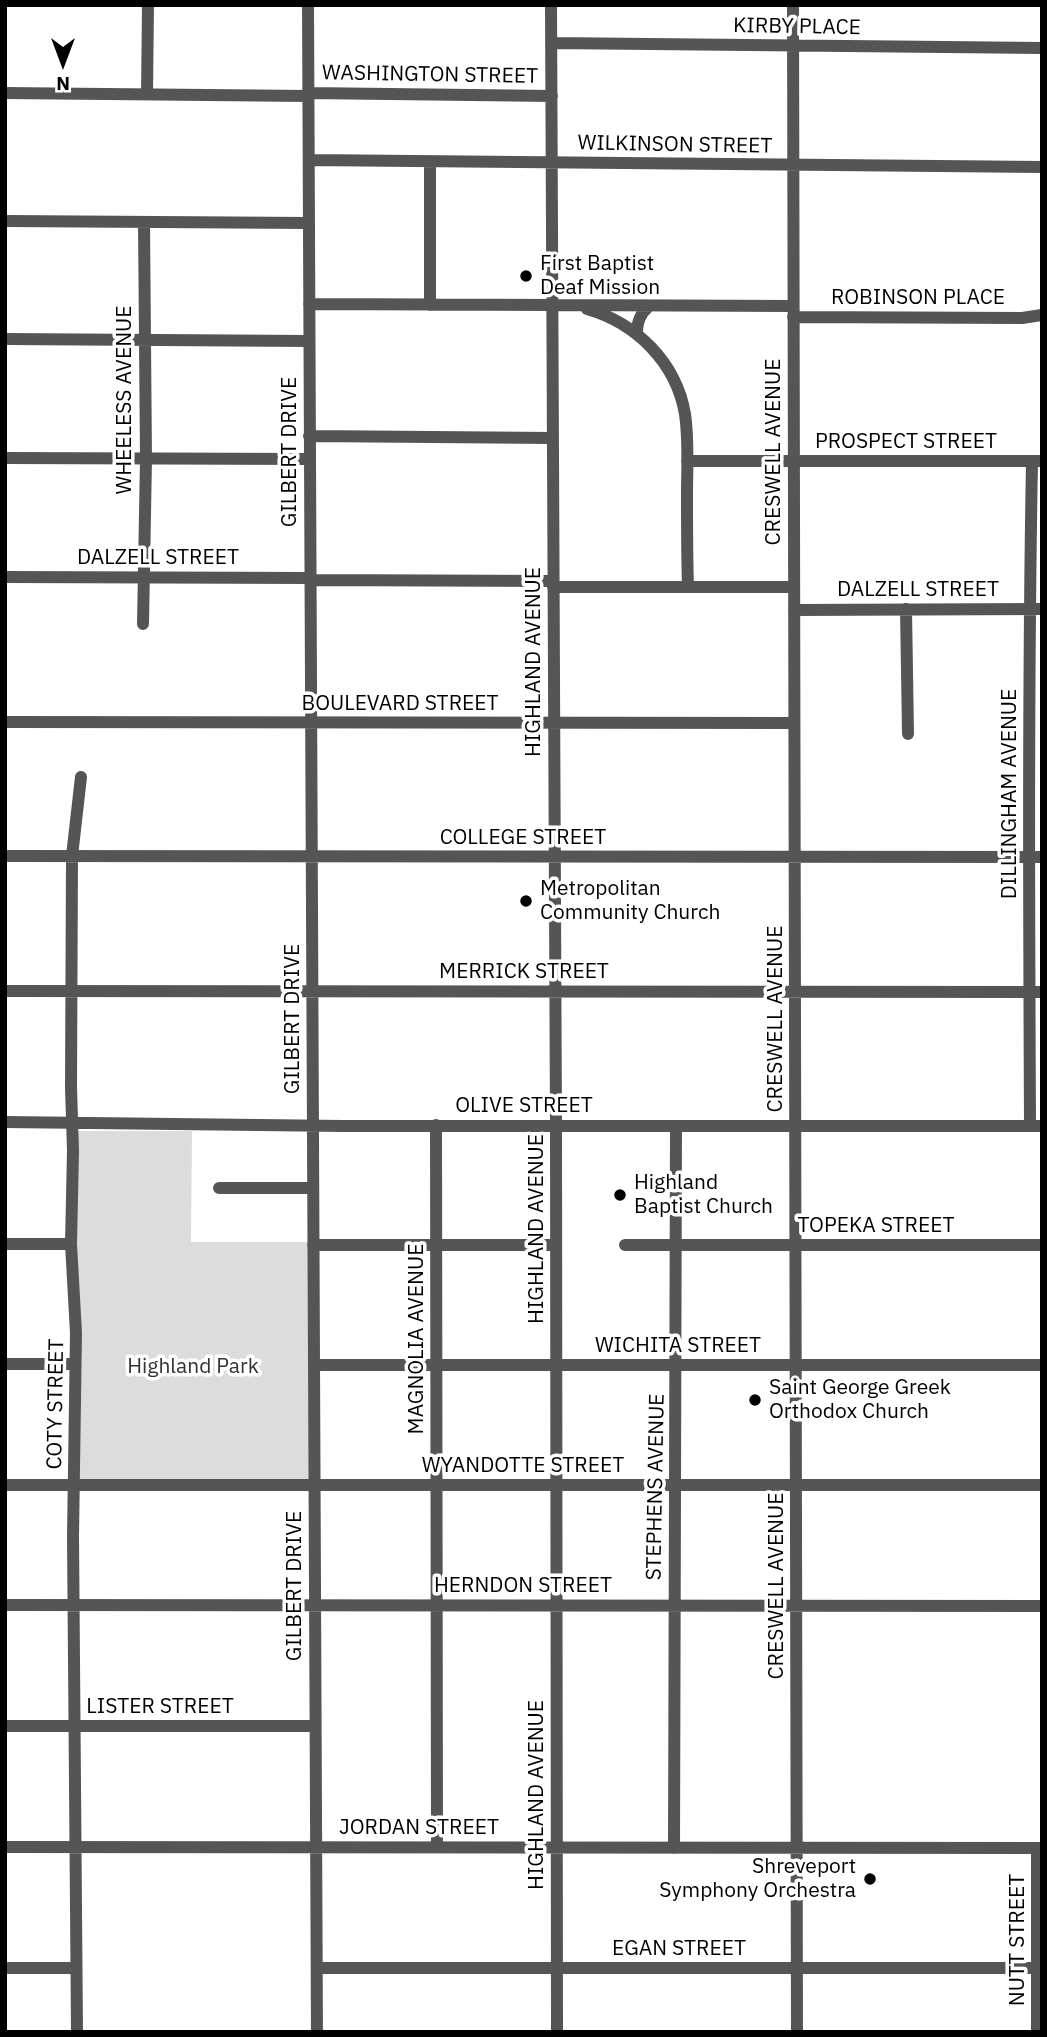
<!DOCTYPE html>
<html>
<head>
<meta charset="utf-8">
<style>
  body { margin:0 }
  #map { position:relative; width:1047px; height:2037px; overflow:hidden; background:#fff; font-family:"IBM Plex Sans",sans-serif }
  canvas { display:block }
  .frame { position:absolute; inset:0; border:7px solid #000; pointer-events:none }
  .north { position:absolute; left:28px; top:28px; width:70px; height:70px; -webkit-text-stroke:5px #fff; paint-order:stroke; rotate:180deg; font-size:19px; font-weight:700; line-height:28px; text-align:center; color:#000 }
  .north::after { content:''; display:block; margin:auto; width:24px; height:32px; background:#000; clip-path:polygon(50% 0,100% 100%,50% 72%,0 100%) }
</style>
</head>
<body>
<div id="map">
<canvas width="1047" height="2037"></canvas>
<div class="frame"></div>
<div class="north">N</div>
</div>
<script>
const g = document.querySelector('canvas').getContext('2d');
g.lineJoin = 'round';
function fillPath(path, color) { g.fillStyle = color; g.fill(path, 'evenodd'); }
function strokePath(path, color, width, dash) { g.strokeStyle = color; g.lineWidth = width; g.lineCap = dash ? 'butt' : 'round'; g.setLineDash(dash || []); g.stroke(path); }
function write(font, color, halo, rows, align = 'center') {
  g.font = font + ' "IBM Plex Sans",sans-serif'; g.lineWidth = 7; g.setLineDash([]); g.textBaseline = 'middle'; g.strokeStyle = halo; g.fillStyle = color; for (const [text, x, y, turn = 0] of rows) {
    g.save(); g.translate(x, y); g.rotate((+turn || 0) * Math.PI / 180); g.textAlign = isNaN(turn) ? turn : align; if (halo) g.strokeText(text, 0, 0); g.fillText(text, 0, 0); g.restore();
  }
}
fillPath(new Path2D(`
  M77 1131H192L191 1242H309L310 1483H76Z`), '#dcdcdc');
strokePath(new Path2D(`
  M308 5 317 2032
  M551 5 556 1125 557 2032
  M793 5 797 2032
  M551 43 1042 48
  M5 93 308 96
  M308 93 552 96
  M147 94 148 5
  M309 160 1042 167
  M430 162V305
  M5 221 309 223
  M309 304 793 306
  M587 309C636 323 676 362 685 414 689 441 687 468 687 495 687 526 687 557 688 587
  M793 317 1022 318 1042 315
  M637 334C637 322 640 314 649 306
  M5 339 309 341
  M309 436 553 438
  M5 458 309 459
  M687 461H1042
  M5 577 310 578
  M310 580 553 581
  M553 587H794
  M906 609 908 734
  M794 610 1042 609
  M143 624 146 459 144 222
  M5 722 794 723
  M5 856 1042 857
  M5 991 1042 992
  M5 1122 343 1126H1042
  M436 1125 437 1847
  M1030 1126C1029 904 1028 683 1032 461
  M219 1188H313
  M5 1244H71
  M313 1245H556
  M625 1245H1042
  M5 1364H75
  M314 1365H1042
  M5 1485H1042
  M5 1605 1042 1606
  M5 1726H315
  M5 1847 1042 1848
  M674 1848 676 1126
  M5 1968H76
  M317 1968H1042
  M77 2032 73 1536 76 1333 71 1244 73 1151 71 1087 72 856 81 777
  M1037 2032V1848`), '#555', 12);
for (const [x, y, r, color] of [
  [526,276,7,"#000"],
  [526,901,7,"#000"],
  [620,1195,7,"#000"],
  [755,1400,7,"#000"],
  [870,1879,7,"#000"]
]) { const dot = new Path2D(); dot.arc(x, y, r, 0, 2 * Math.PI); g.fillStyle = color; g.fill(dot); strokePath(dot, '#fff', 2.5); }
write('21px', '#000', '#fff', [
  ["KIRBY PLACE",797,27,1],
  ["WASHINGTON STREET",430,75,1],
  ["WILKINSON STREET",675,145,1],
  ["ROBINSON PLACE",918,298],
  ["WHEELESS AVENUE",125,400,-90],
  ["PROSPECT STREET",906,442],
  ["GILBERT DRIVE",290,452,-90],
  ["CRESWELL AVENUE",774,452,-90],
  ["DALZELL STREET",158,558],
  ["DALZELL STREET",918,590],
  ["HIGHLAND AVENUE",534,662,-90],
  ["BOULEVARD STREET",400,704],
  ["DILLINGHAM AVENUE",1010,794,-90],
  ["COLLEGE STREET",523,838],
  ["MERRICK STREET",524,972],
  ["GILBERT DRIVE",293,1019,-90],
  ["CRESWELL AVENUE",776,1019,-90],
  ["OLIVE STREET",524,1106],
  ["TOPEKA STREET",876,1226],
  ["HIGHLAND AVENUE",537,1229,-90],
  ["MAGNOLIA AVENUE",417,1339,-90],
  ["WICHITA STREET",678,1346],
  ["COTY STREET",56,1404,-89],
  ["WYANDOTTE STREET",523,1466],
  ["STEPHENS AVENUE",656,1487,-89],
  ["GILBERT DRIVE",295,1586,-90],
  ["HERNDON STREET",523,1586],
  ["CRESWELL AVENUE",777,1586,-90],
  ["LISTER STREET",160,1707],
  ["HIGHLAND AVENUE",537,1795,-90],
  ["JORDAN STREET",419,1828],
  ["NUTT STREET",1018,1940,-90],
  ["EGAN STREET",679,1949]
]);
write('21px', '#000', '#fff', [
  ["First Baptist",540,264],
  ["Deaf Mission",540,288],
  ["Metropolitan",540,889],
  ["Community Church",540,913],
  ["Highland",634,1183],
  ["Baptist Church",634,1207],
  ["Saint George Greek",769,1388],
  ["Orthodox Church",769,1412],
  ["Shreveport",856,1867,"right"],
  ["Symphony Orchestra",856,1891,"right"]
], 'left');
write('21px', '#333', '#fff', [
  ["Highland Park",193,1367]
]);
</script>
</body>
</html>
